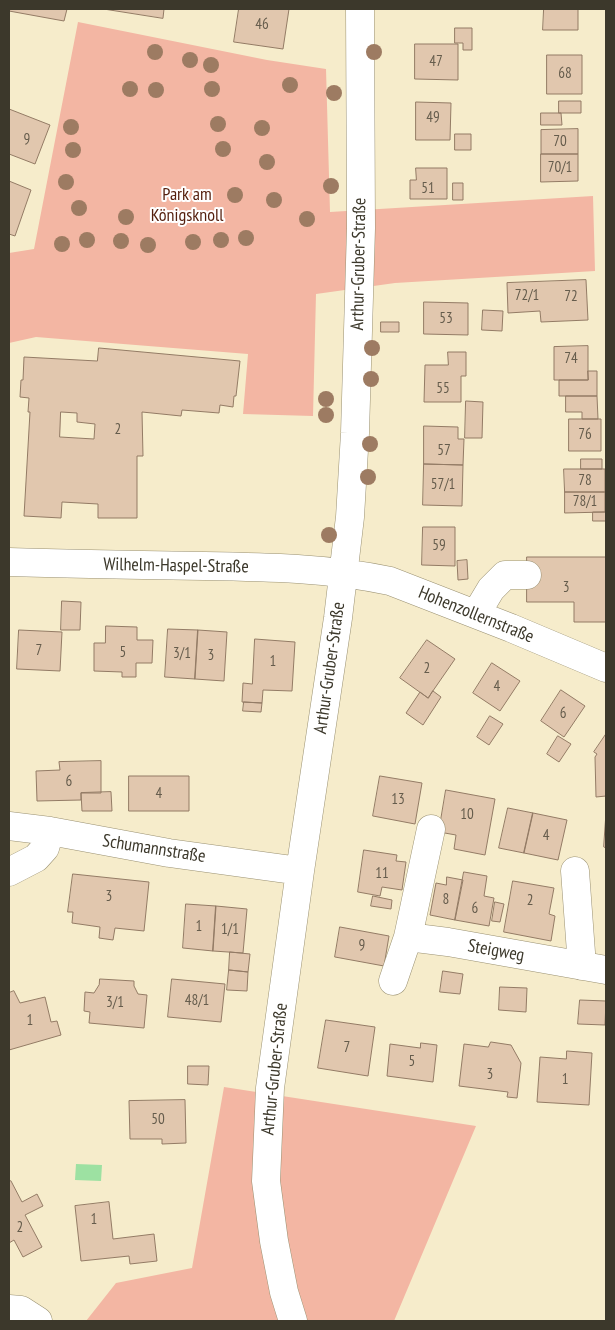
<!DOCTYPE html>
<html>
<head>
<meta charset="utf-8">
<style>
  body { margin:0 }
  #map { position:relative; width:615px; height:1330px; overflow:hidden; background:#f6eccb; font-family:"PT Sans Narrow",sans-serif }
  canvas { display:block }
  .frame { position:absolute; inset:0; border:10px solid #3c382b; pointer-events:none }
</style>
</head>
<body>
<div id="map">
<canvas width="615" height="1330"></canvas>
<div class="frame"></div>
</div>
<script>
const g = document.querySelector('canvas').getContext('2d');
g.lineJoin = 'round';
function fillPath(path, color) { g.fillStyle = color; g.fill(path, 'evenodd'); }
function strokePath(path, color, width, dash) { g.strokeStyle = color; g.lineWidth = width; g.lineCap = dash ? 'butt' : 'round'; g.setLineDash(dash || []); g.stroke(path); }
function write(font, color, halo, rows, align = 'center') {
  g.font = font + ' "PT Sans Narrow",sans-serif'; g.lineWidth = 4; g.setLineDash([]); g.textBaseline = 'middle'; g.strokeStyle = halo; g.fillStyle = color; for (const [text, x, y, turn = 0] of rows) {
    g.save(); g.translate(x, y); g.rotate((+turn || 0) * Math.PI / 180); g.textAlign = isNaN(turn) ? turn : align; if (halo) g.strokeText(text, 0, 0); g.fillText(text, 0, 0); g.restore();
  }
}
fillPath(new Path2D(`
  M78 22 267 60 326 69 330 212 593 196 595 271 395 283 316 294 313 416 243 414 248 354 36 337 9 343V253L34 249Z
  M224 1087 476 1126 394 1321H86L116 1283 192 1268Z`), '#f3b6a3');
fillPath(new Path2D(`
  M76 1164 102 1165 101 1181 75 1180Z`), '#9de1a2');
const building = new Path2D(`
  M9 9H67L64 21 9 11Z
  M104 9H164L163 18Z
  M239 9H289L283 49 234 42Z
  M544 9H578V30H543Z
  M455 28H472V50H463V43H455Z
  M415 44H458V80L415 79Z
  M547 55H582V94H547Z
  M559 101H581V113H559Z
  M416 102 451 103 450 140H416Z
  M9 109 50 125 35 164 9 154Z
  M541 113H561L562 125H541Z
  M578 129V154H541V130Z
  M455 134H471V150H455Z
  M541 154H578V181L541 182Z
  M416 168H447V199H410V180H416Z
  M9 181 31 190 15 236 9 234Z
  M453 183H463V200H453Z
  M586 280 588 320 541 322 540 311 508 313 507 283Z
  M424 302 468 303V335L424 334Z
  M483 310 503 311 502 331 482 330Z
  M381 322H399V332H381Z
  M588 346V380H554V347Z
  M99 348 240 361 236 396H234L233 407 220 405 219 413 182 410 181 416 142 412 143 456H137V518H98V504L62 502 61 518 24 516 30 412H28L29 398 20 397 21 380H23L24 357 97 361ZM61 412 77 413V422L95 424 94 439 60 437Z
  M448 352H466V376H461V402H424L425 365H448Z
  M588 371H597V396H559V380H588Z
  M566 396H597L598 419H582V412H566Z
  M466 401 483 402 482 438H465Z
  M569 419H601V451H569Z
  M424 426 458 427V439H464L463 465 424 464Z
  M581 459H602V469H581Z
  M424 464 463 465 462 506 423 505Z
  M564 469H605V492H565Z
  M565 492H605V512L565 513Z
  M593 512H606V521H593Z
  M423 527H455V566L422 565Z
  M527 557H606V622H574V602H527Z
  M467 560 468 579 458 580 457 561Z
  M62 601 81 602 80 630H61Z
  M106 626 137 627V640H153L152 663H136V677H122V672L94 671V643H105Z
  M168 629 198 630 195 679 165 677Z
  M19 630 62 632 60 671 17 669Z
  M198 630 227 632 224 681 195 679Z
  M255 639 295 642 292 691 263 690 262 703 242 702 243 683 252 684Z
  M427 640 455 659 428 698 400 678Z
  M492 663 520 681 500 711 473 693Z
  M561 690 585 706 564 737 541 721Z
  M433 691 441 697 423 725 406 713 420 692 428 698Z
  M244 702 262 703 261 712 243 711Z
  M490 716 503 724 489 745 477 737Z
  M606 734V796L596 797 595 757 597 754 594 752Z
  M558 736 571 744 559 762 547 754Z
  M101 761V793H81V800L37 801 36 771 60 770 59 762Z
  M129 776H189V811H129Z
  M380 776 422 783 415 824 373 816Z
  M446 790 495 799 485 855 454 849 456 835 439 832Z
  M111 792 112 811H82L81 793Z
  M508 808 533 813 524 853 499 848Z
  M533 813 567 820 558 860 524 853Z
  M606 813V848L604 847Z
  M364 850 397 855 396 861 406 862 402 890 382 887 380 896 358 892Z
  M464 872 487 876 484 896 494 898 489 926 455 920Z
  M73 874 149 882 144 931 115 928 113 940 99 938 100 927 72 923 73 912H68Z
  M447 877 463 880 455 920 430 915 436 883 446 885Z
  M513 881 554 888 549 914 555 916 551 941 504 932Z
  M373 896 392 900 391 909 371 906Z
  M495 902 504 904 500 922 492 921Z
  M186 904 216 906 213 951 183 948Z
  M216 906 247 909 243 953 213 951Z
  M340 927 389 936 384 966 335 957Z
  M230 952 250 954 248 972 229 970Z
  M229 970 248 972 247 991 227 990Z
  M443 971 463 974 460 994 440 992Z
  M100 979 134 981V986L138 994 147 995 144 1028 89 1023 90 1012 84 1011 85 992 94 993 99 985Z
  M172 979 225 984 221 1022 168 1017Z
  M500 987 527 988 526 1012 499 1010Z
  M14 991 20 1003 45 997 51 1022 57 1021 61 1035 9 1050V993Z
  M580 1000 606 1001 605 1025 578 1024Z
  M326 1020 375 1027 368 1076 318 1068Z
  M491 1042 511 1045 521 1063 517 1098 507 1097 508 1092 459 1086 464 1044 488 1047Z
  M421 1043 437 1045 433 1082 387 1076 390 1044 420 1048Z
  M567 1051 592 1053 589 1105 537 1102 540 1057 566 1059Z
  M188 1066H209L208 1085 188 1084Z
  M185 1100 186 1143 162 1144V1139H130L129 1101Z
  M11 1181 22 1202 37 1194 43 1206 25 1215 42 1247 23 1257 14 1240 9 1243V1182Z
  M109 1202 113 1239 154 1234 157 1261 130 1264 129 1256 81 1261 75 1206Z`);
fillPath(building, '#e1c7ae');
strokePath(building, '#937b65', 1);
const minor = new Path2D(`
  M9 562C74 564 139 565 204 566 266 567 329 568 390 581L511 628 606 668
  M476 614 491 589 505 575H527
  M9 826 50 831 169 853 300 871
  M575 871 582 966
  M9 872 36 858 45 848 50 831
  M408 937 448 942 606 970
  M393 981 408 937 431 829
  M9 1309 21 1310 38 1321
  M293 1321 284 1292 274 1241 266 1181 270 1088 300 871 338 618 350 517 355 433 361 228 360 9`);
strokePath(minor, '#9a9172', 29);
strokePath(minor, '#fff', 28);
g.fillStyle = '#9d7b62';
for (const [x, y] of [
  [155,52],
  [374,52],
  [190,60],
  [211,65],
  [290,85],
  [130,89],
  [212,89],
  [156,90],
  [334,93],
  [218,124],
  [71,127],
  [262,128],
  [223,149],
  [73,150],
  [267,162],
  [66,182],
  [331,186],
  [235,195],
  [274,200],
  [79,208],
  [126,217],
  [307,219],
  [246,238],
  [87,240],
  [221,240],
  [121,241],
  [193,242],
  [62,244],
  [148,245],
  [372,348],
  [371,379],
  [326,399],
  [326,415],
  [370,444],
  [368,477],
  [329,535]
]) { g.beginPath(); g.arc(x, y, 8, 0, 2 * Math.PI); g.fill(); }
write('15px', '#655c4c', null, [
  ["46",262,25],
  ["47",436,62],
  ["68",565,74],
  ["49",433,118],
  ["9",27,140],
  ["70",560,142],
  ["70/1",560,168],
  ["51",428,189],
  ["72/1",527,296],
  ["72",571,297],
  ["53",446,319],
  ["74",571,359],
  ["55",443,389],
  ["2",118,430],
  ["76",585,435],
  ["57",444,451],
  ["78",585,481],
  ["57/1",443,485],
  ["78/1",585,502],
  ["59",439,546],
  ["3",566,588],
  ["7",39,651],
  ["5",123,653],
  ["3/1",182,654],
  ["3",211,656],
  ["1",273,662],
  ["2",427,669],
  ["4",497,687],
  ["6",563,714],
  ["6",69,782],
  ["4",159,794],
  ["13",398,800],
  ["10",467,815],
  ["4",546,836],
  ["11",382,874],
  ["3",109,897],
  ["8",446,900],
  ["2",530,901],
  ["6",475,909],
  ["1",199,927],
  ["1/1",230,930],
  ["9",362,946],
  ["48/1",197,1001],
  ["3/1",115,1003],
  ["1",30,1021],
  ["7",347,1048],
  ["5",412,1062],
  ["3",490,1075],
  ["1",565,1080],
  ["50",158,1120],
  ["1",94,1220],
  ["2",20,1228]
]);
write('18px', '#541f0d', '#fff', [
  ["Park am",187,195],
  ["Königsknoll",187,216]
]);
write('18px', '#3c382b', '#fff', [
  ["Arthur-Gruber-Straße",359,264,-89],
  ["Wilhelm-Haspel-Straße",176,566,1],
  ["Hohenzollernstraße",476,615,22],
  ["Arthur-Gruber-Straße",330,668,-82],
  ["Schumannstraße",154,849,9],
  ["Steigweg",496,951,10],
  ["Arthur-Gruber-Straße",275,1069,-84]
]);
</script>
</body>
</html>
